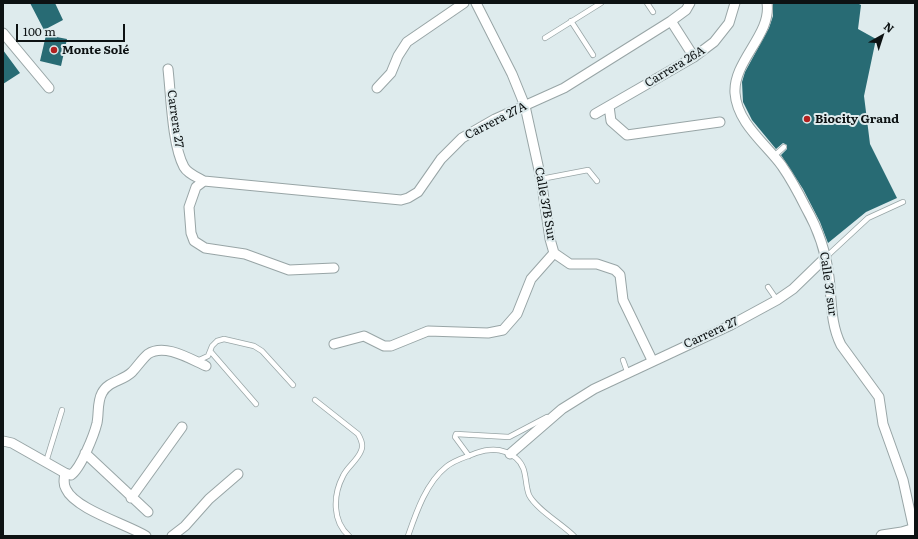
<!DOCTYPE html>
<html>
<head>
<meta charset="utf-8">
<style>
  body { margin:0 }
  #map { position:relative; width:918px; height:539px; overflow:hidden; background:#deebed; font-family:Literata,serif }
  canvas { display:block }
  .frame { position:absolute; inset:0; border:4px solid #0d1213; pointer-events:none }
  .north { position:absolute; left:862px; top:16px; width:40px; height:40px; -webkit-text-stroke:3px #deebed; paint-order:stroke; rotate:39deg; font-size:11px; font-weight:700; line-height:16px; text-align:center; color:#0d1213 }
  .north::after { content:''; display:block; margin:auto; width:14px; height:18px; background:#0d1213; clip-path:polygon(50% 0,100% 100%,50% 72%,0 100%) }
  .scale { position:absolute; left:16px; top:24px; width:109px; height:18px; box-sizing:border-box; border:2px solid #0d1213; border-top:0; padding-left:5px; font-size:12px; line-height:14px; white-space:nowrap; color:#0d1213; -webkit-text-stroke:3px #deebed; paint-order:stroke }
</style>
</head>
<body>
<div id="map">
<canvas width="918" height="539"></canvas>
<div class="frame"></div>
<div class="north">N</div>
<div class="scale">100 m</div>
</div>
<script>
const g = document.querySelector('canvas').getContext('2d');
g.lineJoin = 'round';
function fillPath(path, color) { g.fillStyle = color; g.fill(path, 'evenodd'); }
function strokePath(path, color, width, dash) { g.strokeStyle = color; g.lineWidth = width; g.lineCap = dash ? 'butt' : 'round'; g.setLineDash(dash || []); g.stroke(path); }
function write(font, color, halo, rows, align = 'center') {
  g.font = font + ' Literata,serif'; g.lineWidth = 4; g.setLineDash([]); g.textBaseline = 'middle'; g.strokeStyle = halo; g.fillStyle = color; for (const [text, x, y, turn = 0] of rows) {
    g.save(); g.translate(x, y); g.rotate((+turn || 0) * Math.PI / 180); g.textAlign = isNaN(turn) ? turn : align; if (halo) g.strokeText(text, 0, 0); g.fillText(text, 0, 0); g.restore();
  }
}
fillPath(new Path2D(`
  M30 3H55L63 20 44 30Z
  M773 3H857L861 5 858 29 876 39 864 96 870 144 897 198 866 212 828 243 820 222 803 189 781 155 787 149V145L783 143 776 149 752 120 743 102 742 82 745 72 769 28 773 16Z
  M46 35 67 39 61 66 40 61Z
  M3 50 20 73 3 84Z`), '#286b74');
const service = new Path2D(`
  M647 3 653 12
  M571 21 593 55
  M545 38 601 3
  M774 156 784 147
  M541 179 588 170 597 181
  M826 257 868 218 903 202
  M768 287 777 300
  M211 352 256 404
  M623 360 628 374
  M197 361 208 356 212 346 217 341 224 339 254 346 262 351 293 385
  M315 400 358 434C361 439 364 445 361 451 357 461 347 467 343 476 333 495 332 521 349 536
  M469 456 455 437 456 434 509 437 547 417
  M46 462 62 410
  M408 536C416 513 426 483 446 467 454 460 466 457 476 453 490 448 504 448 516 458 528 468 524 482 529 495 536 509 562 524 574 536`);
const minor = new Path2D(`
  M476 3 512 74 525 106 541 179 550 239 554 253 570 264H597L615 270 620 275 623 300 652 360
  M767 3C772 34 733 61 735 93 737 123 766 144 782 166 791 179 799 194 806 208 818 229 826 252 829 277 832 300 830 323 841 345L879 397 883 424 903 480 914 530
  M671 21 694 57
  M3 33 49 88
  M168 69C171 95 172 145 184 167 188 174 197 177 204 181L401 200 408 198 418 192 441 159 462 138 495 119 564 88 671 21 686 10 690 3
  M377 88 391 73 398 56 407 42 464 3
  M609 106 611 121 627 135 720 122
  M595 114 694 57 714 42 729 23 735 3
  M204 181 196 187 189 207 191 233 194 241 205 248 245 254 289 270 334 268
  M334 344 364 336 384 346H391L428 331 488 333 503 330 517 314 531 279 554 253
  M3 441 12 443 65 473 71 475C81 468 94 435 97 423 99 413 97 402 102 393 108 381 123 381 132 372 137 367 142 359 148 354 165 343 190 359 206 366
  M85 453 148 512
  M510 454 562 409 594 389 731 325 777 300 793 289 826 257
  M65 473C64 479 63 484 66 489 75 509 126 524 146 536
  M131 498 182 427
  M172 536 185 526 209 499 238 474`);
const tertiary = new Path2D(`
  M882 536 902 533 915 529`);
strokePath(service, '#98a5a6', 6);
strokePath(minor, '#98a5a6', 11);
strokePath(tertiary, '#98a5a6', 13);
strokePath(service, '#fff', 4.5);
strokePath(minor, '#fff', 9);
strokePath(tertiary, '#fff', 11);
for (const [x, y, r, color] of [
  [54,50,4,"#b1211f"],
  [807,119,4,"#b1211f"]
]) { const dot = new Path2D(); dot.arc(x, y, r, 0, 2 * Math.PI); g.fillStyle = color; g.fill(dot); strokePath(dot, '#deebed', 1.5); }
write('bold 12px', '#0d1213', '#deebed', [
  ["Monte Solé",62,50],
  ["Biocity Grand",815,119]
], 'left');
write('12px', '#0d1213', '#deebed', [
  ["Carrera 26A",675,67,-31],
  ["Carrera 27",175,119,82],
  ["Carrera 27A",496,121,-27],
  ["Calle 37B Sur",545,204,80],
  ["Calle 37 sur",828,284,82],
  ["Carrera 27",711,333,-25]
]);
</script>
</body>
</html>
